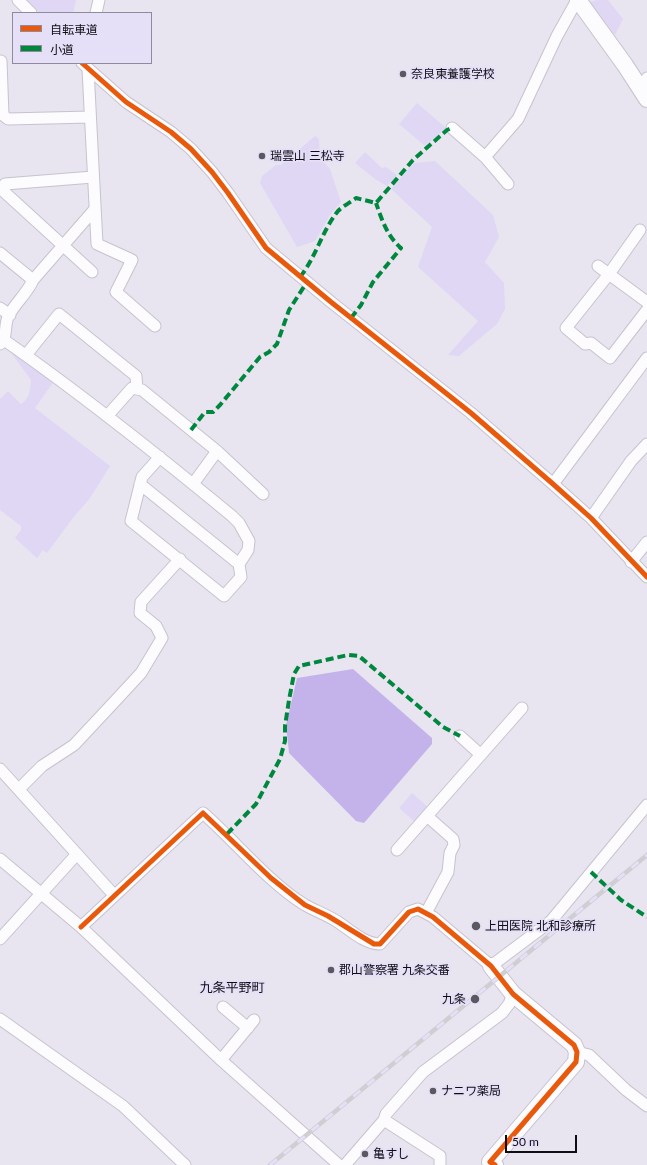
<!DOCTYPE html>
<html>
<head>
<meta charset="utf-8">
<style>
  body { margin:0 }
  #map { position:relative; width:647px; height:1165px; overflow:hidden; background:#e8e5f1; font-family:Lato,"Noto Sans JP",sans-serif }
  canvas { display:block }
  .legend { position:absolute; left:12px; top:12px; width:140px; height:52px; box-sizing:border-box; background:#e5dff7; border:1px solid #8f8b9c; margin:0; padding:5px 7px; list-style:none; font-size:12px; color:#0f0c14 }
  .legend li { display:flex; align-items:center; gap:8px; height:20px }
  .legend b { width:20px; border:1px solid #8f8b9c }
  .scale { position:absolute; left:505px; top:1135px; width:72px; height:18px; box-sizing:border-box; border:2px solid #0f0c14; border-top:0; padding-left:5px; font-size:12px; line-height:14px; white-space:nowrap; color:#0f0c14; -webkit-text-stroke:3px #e5dff7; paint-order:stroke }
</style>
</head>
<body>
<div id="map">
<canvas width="647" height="1165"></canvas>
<ul class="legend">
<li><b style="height:5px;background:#e8590c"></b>自転車道</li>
<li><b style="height:5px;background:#00873e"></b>小道</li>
</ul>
<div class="scale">50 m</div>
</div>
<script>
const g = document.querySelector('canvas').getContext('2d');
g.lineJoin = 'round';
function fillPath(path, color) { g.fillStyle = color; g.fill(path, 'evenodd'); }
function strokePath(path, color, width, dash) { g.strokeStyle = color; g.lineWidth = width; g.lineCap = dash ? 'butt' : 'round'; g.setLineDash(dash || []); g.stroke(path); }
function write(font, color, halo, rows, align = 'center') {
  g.font = font + ' Lato,"Noto Sans JP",sans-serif'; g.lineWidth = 3.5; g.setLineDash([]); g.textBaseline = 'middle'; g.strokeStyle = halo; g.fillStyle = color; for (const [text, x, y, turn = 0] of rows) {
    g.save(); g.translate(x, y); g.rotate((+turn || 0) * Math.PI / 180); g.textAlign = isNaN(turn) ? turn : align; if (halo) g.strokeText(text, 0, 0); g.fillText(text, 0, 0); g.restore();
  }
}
fillPath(new Path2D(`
  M27 0H76L73 13H40Z
  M598 0H608L623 19 615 35 590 2Z
  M417 103 446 128 425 146 399 124Z
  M315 136 319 139 320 158 330 169 341 202 330 215 315 241 297 247 260 183 262 176 276 165H281Z
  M365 152 382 168 386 167 397 175 387 186 375 179 355 163Z
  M435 161 493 215 499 237 485 262 504 283 505 309 497 324 459 356 448 355 478 321 418 267 432 227 391 189 414 163Z
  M9 350 54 381 35 408 110 466 90 498 72 519 47 553 43 550 37 558 15 538 21 530V526L0 510V399L8 391 21 404C30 398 30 390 31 380Z
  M412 793 428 807 415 822 399 808Z`), '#dfd7f4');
fillPath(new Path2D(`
  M353 669 432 738V744L364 823 356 821 289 753 286 725 297 678Z`), '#c4b3eb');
const street = new Path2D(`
  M18 0 31 13
  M96 13 99 0
  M1 61 3 115 8 119 90 117
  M82 63 126 102 171 132 191 149 212 172 228 193 266 248 331 302 471 413 553 484 591 518 647 577
  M88 69 97 244 132 260 116 292 155 326
  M641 90 647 78
  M452 128 485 157 508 184
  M485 157 518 119 557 36 577 0
  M0 188 92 272
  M1 189 5 184 93 177
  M640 230 609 274 566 328 585 344 591 343 610 358 647 310
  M0 253 33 280
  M598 266 647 302
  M0 308 10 315
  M4 340C83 395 158 455 232 516L239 523 249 541 248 550 239 564 241 577 224 596 131 521 142 477 160 457
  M0 344C8 336 4 326 8 317 14 304 27 294 33 280L94 210
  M26 355 59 314 136 376 137 389
  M108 415 132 388 142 390 217 451 263 494
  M140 484 239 564
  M193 484 217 451
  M553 484 647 358
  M591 518 631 461 647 444
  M631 562 647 542
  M460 736 481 755
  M0 769 114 895
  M19 789 42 766 74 745 117 699 141 673 162 638 156 626 140 613 141 602 180 559
  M397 850 522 708
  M0 859 81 927 221 1060 339 1165
  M426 913 448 872 450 853 454 845 453 839 427 816
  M81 927 203 813C235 841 269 883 305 905 316 911 327 915 338 922 350 930 365 944 380 944L409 912 418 909 433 917 491 966 551 921 647 805
  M0 939 77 854
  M223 1007 248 1028
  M0 1019 123 1106 185 1165
  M577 1052 589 1055 626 1090 647 1106
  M221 1060 254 1020
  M384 1120 440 1156V1165
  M345 1165 384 1120 386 1114 423 1072 502 1013 509 1004 513 994`);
const secondary = new Path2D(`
  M578 0 625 65 647 99
  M491 966 513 994 574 1045 577 1052 576 1062 490 1162 495 1165`);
strokePath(street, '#c6c3ce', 13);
strokePath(secondary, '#c6c3ce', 18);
strokePath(street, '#fcfbfd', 11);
strokePath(secondary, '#fcfbfd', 16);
const rail = new Path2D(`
  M270 1165 647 855`);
strokePath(rail, '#cfced2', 4.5);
strokePath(rail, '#e5dff7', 3, [9]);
strokePath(new Path2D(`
  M300 277C316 257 322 231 338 211 343 206 351 202 356 198L376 203 413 160 447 130 452 128
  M351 318 361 305 373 282 401 248C387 236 382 220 376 203
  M191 430 205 412H213L220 405 260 357 269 352 277 344 289 310 307 282
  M227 834 256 804 280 759 285 741V726L289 700 294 674 299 666 348 655 359 656 443 727 460 736
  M591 872 621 900 647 917`), '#00873e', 4, [8, 4]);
strokePath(new Path2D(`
  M82 63 126 102 171 132 191 149 212 172 228 193 266 248 331 302 471 413 553 484 591 518 647 577
  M81 927 203 813 271 878 305 905 328 916 374 944H380L409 912 418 909 433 917 491 966 513 994 574 1045 577 1052 576 1062 490 1162 495 1165`), '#e8590c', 5);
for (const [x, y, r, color] of [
  [403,74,4,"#5b5861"],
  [262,156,4,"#5b5861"],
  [476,926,5,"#5b5861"],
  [331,970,4,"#5b5861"],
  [475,999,5,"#5b5861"],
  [433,1091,4,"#5b5861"],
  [365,1154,4,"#5b5861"]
]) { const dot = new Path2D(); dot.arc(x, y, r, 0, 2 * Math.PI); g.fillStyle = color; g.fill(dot); strokePath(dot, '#e5dff7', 1.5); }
write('12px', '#0f0c14', '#e5dff7', [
  ["奈良東養護学校",411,74],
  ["瑞雲山 三松寺",270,156],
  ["上田医院 北和診療所",485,926],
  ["郡山警察署 九条交番",339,970],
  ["九条",466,999,"right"],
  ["ナニワ薬局",441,1091],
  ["亀すし",373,1154]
], 'left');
write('13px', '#0f0c14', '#e5dff7', [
  ["九条平野町",232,988]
]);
</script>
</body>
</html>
